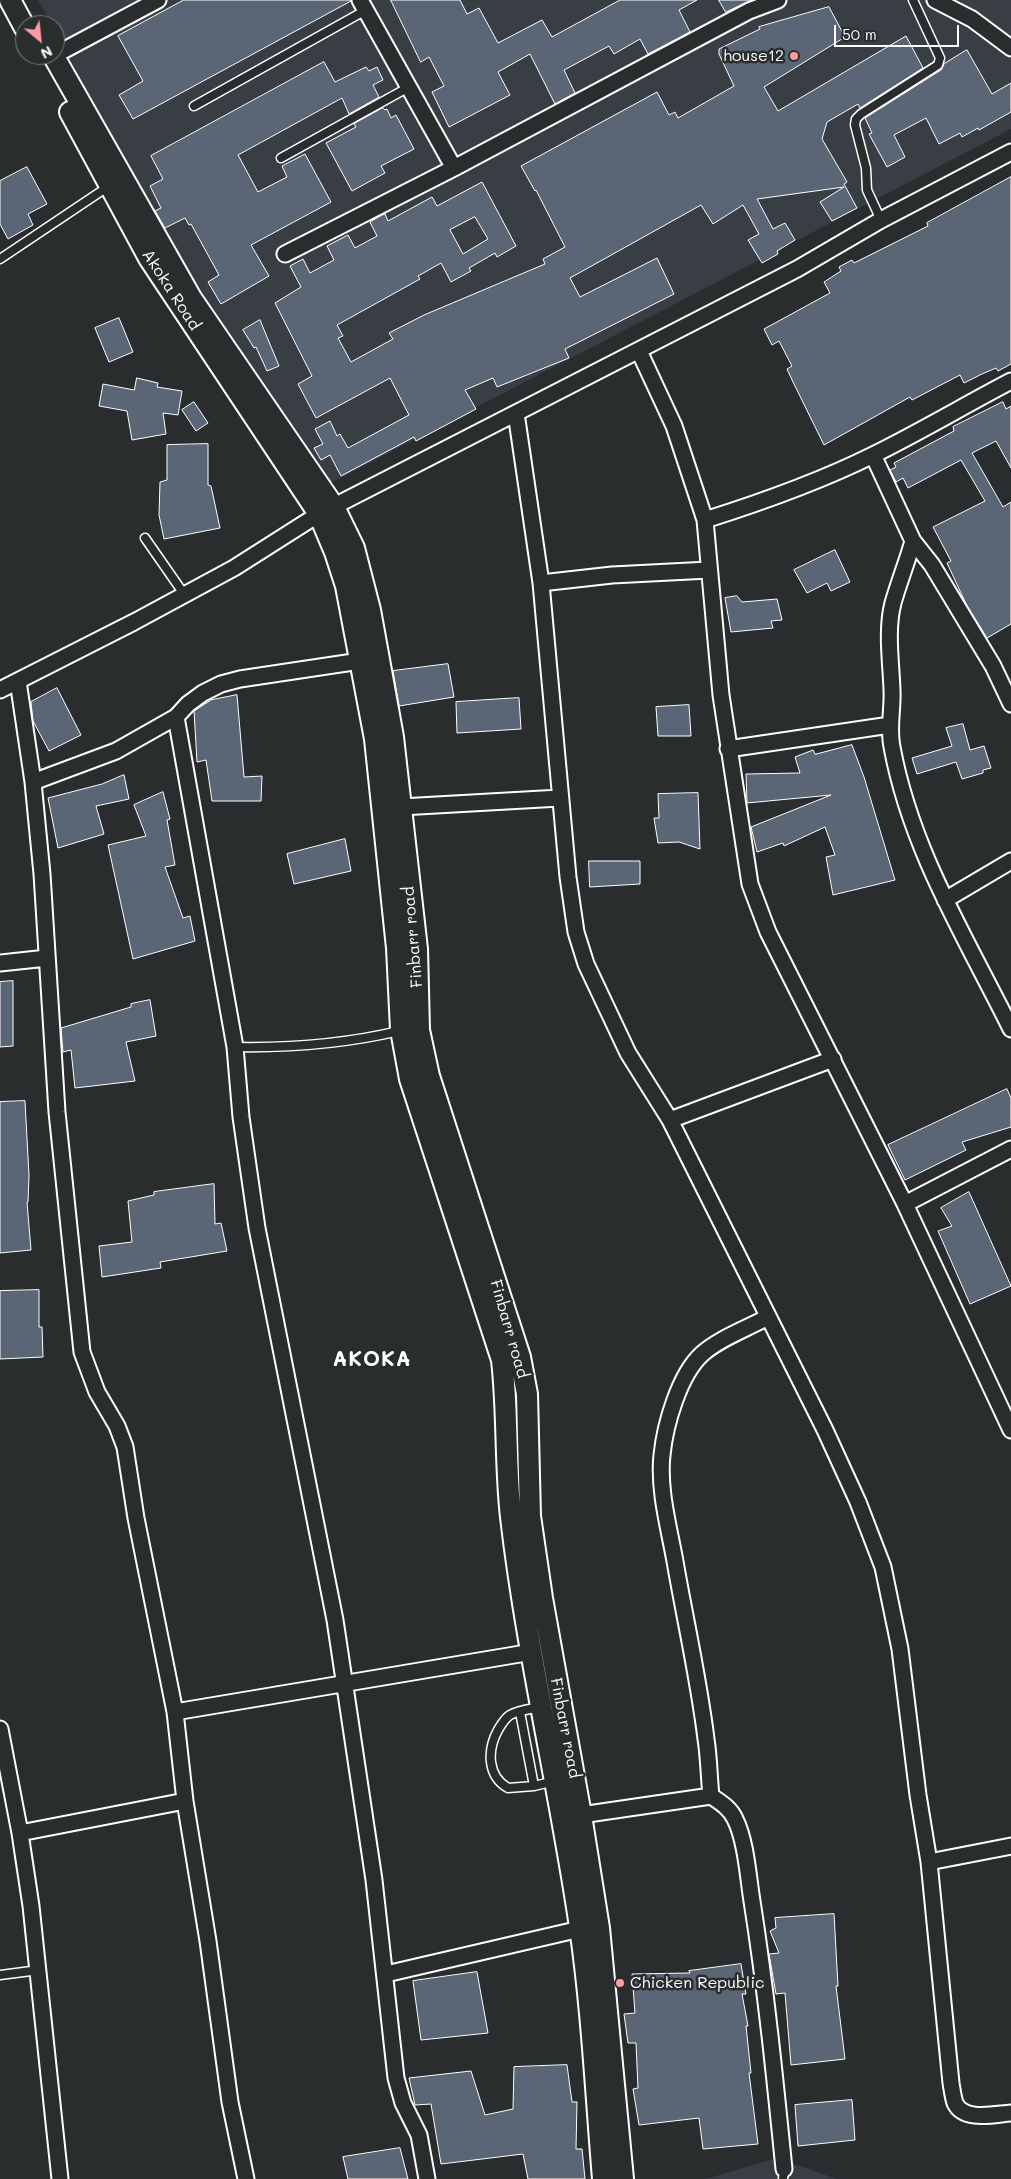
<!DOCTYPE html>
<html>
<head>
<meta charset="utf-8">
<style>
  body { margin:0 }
  #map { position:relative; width:1011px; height:2179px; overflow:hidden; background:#2a2d2e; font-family:Mali,sans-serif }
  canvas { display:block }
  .north { position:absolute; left:15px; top:15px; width:50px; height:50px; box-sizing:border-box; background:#2a2d2e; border:1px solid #7f8182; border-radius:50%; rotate:152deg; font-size:14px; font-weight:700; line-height:20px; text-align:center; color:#fff }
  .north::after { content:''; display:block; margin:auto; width:18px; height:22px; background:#ff9aa2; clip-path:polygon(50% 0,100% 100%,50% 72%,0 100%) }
  .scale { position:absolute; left:834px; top:25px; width:125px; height:22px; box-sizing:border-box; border:2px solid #fff; border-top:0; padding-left:6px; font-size:15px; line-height:18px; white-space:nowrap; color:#fff; -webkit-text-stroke:4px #2a2d2e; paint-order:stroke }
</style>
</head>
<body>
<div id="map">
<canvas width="1011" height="2179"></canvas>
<div class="north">N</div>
<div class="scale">50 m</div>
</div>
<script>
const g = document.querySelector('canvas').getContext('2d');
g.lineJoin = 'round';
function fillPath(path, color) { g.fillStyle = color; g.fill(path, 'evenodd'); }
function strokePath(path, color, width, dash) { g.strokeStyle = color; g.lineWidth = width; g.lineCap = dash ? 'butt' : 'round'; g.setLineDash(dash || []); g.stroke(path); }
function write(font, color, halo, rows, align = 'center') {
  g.font = font + ' Mali,sans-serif'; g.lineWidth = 5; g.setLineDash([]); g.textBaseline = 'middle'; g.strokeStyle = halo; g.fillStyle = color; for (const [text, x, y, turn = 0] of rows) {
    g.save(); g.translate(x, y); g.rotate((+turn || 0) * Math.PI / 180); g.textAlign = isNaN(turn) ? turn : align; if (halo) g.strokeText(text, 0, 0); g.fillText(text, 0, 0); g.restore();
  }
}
fillPath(new Path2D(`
  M38 0H1011V129L329 484 191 283 55 31V25H52Z
  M776 2158 837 2179H706Z`), '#383e44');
const building = new Path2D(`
  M184 0H351V1L133 119 119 95 143 81 118 36Z
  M391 0H460L467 14 479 8 498 43 542 20 552 37 620 0H697L679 10 690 32 648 54 640 39 614 54 609 46 564 70 575 93 555 104 530 54 498 72 510 95 449 127 432 92 444 86 429 57 421 62Z
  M719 0H752L726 12Z
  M829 7 845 37 764 87 778 111 906 36 923 68 860 108 858 104 827 122 822 139 847 182 844 184 857 208 832 221 820 202 844 187 757 199 773 229 785 223 795 240 777 251 778 254 762 263 748 240 759 234 743 205 713 224 701 205 570 278 580 297 657 258 674 294 565 349 569 358 497 387 493 378 465 390 476 409 416 441 414 437 341 476 330 455 321 460 314 448 323 444 315 429 330 421 337 436 340 434 348 448 409 415 390 378 316 418 298 384 312 376 275 303 301 287 290 266 303 259 310 273 334 260 327 246 348 235 355 248 377 236 370 222 382 215 385 214 388 221 432 197 437 206 482 182 516 246 497 257 495 253 469 268 471 271 451 282 441 263 418 276 420 279 337 325 343 336 338 338 351 362 393 339 389 333 424 315 545 264 543 259 565 247 536 190 535 191 521 166 657 92 669 115 675 112 678 118 734 86 719 54V49L760 29 759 27ZM475 217 488 239 463 254 450 230Z
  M967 50 992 94 1011 83V112L979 130 978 128 962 137 960 133 939 144 926 118 894 135 905 157 887 167 869 134 872 133 865 118 941 70 944 64Z
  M324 62 335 82 366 67 369 71 377 67 383 80 373 85 379 97 349 114 342 98 238 155 258 192 287 177 282 166 305 154 331 202 251 245 269 276 221 304 208 282 219 275 191 224 189 225 185 218 165 228 155 211 161 208 150 186 163 179 151 156Z
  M383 108 385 110 387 109 391 118 396 115 414 149 381 166 385 173 352 191 326 143 356 127 354 124Z
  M27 167 47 204 28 214 33 225 8 239 0 224V181Z
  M1011 177V364L998 371 996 368 982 374 964 383 960 375 912 400 910 397 824 445 793 382 787 369 792 366 779 341 772 345 764 329 830 293 824 282 841 271 839 267 852 260 854 263 928 226 927 223Z
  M119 318 133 352 109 362 95 328Z
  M260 320 279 366 267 371 256 347 254 348 243 330Z
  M137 378 158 383 157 387 182 391 178 415 163 413 166 434 132 440 127 411 99 406 103 384 134 390Z
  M194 402 208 423 196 431 182 410Z
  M1003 402 1006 409 1011 406V468L996 441 972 453 1003 507 1011 502V624L987 638 967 606 947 563 951 561 933 527 985 501 961 460 908 488 903 478 896 482 890 470 896 467 894 463 954 431 953 427Z
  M208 444V485L211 486 220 528 164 539 159 515 160 482 167 480V445Z
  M835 550 850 582 831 591 827 583 807 593 794 570Z
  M737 596 742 602 777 599 782 620 771 621 773 628 731 632 725 598Z
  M448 664 454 697 399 706 393 671Z
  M57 688 81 735 49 751 33 721 31 702Z
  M237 695 244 777 262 776 261 801H212L206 760 197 762 194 711 211 700Z
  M519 698 521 729 457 733 456 702Z
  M689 705 691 736H658L656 707Z
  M963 724 970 750 984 746 991 768 983 770V773L962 779 956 762 917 774 912 758 952 746 946 728Z
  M852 745 864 777 895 880 833 895 826 857 835 855 825 827 784 846 783 843 757 852 751 827 831 795 747 803 746 774 800 773 795 757 813 750 815 754Z
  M124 775 129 799 96 806 104 834 58 848 48 798 102 784Z
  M163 792 170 819 167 820 175 865 165 867 183 918 190 916 195 941 133 959 108 845 146 836 134 805Z
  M698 793 700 849 679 842 658 843 654 818H659L658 794Z
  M345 839 351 871 294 884 287 854Z
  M589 861H640V884L590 887Z
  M13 981V1046L0 1047V982Z
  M150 1000 156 1036 126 1042 135 1081 75 1088 71 1050 63 1052 61 1028 131 1007V1004Z
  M1007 1089 1011 1098V1127L962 1142 966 1150 905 1180 888 1145Z
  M25 1101 29 1175 28 1202H27L31 1250 0 1253V1102Z
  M214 1184 215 1224 221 1223 227 1251 160 1262 161 1268 102 1277 99 1246 132 1242 128 1201 154 1195V1192Z
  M969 1192 1011 1286 970 1304 938 1231 952 1226 941 1208Z
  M39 1290V1327H42L43 1357 0 1359V1291Z
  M834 1914 838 1986H836L845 2059 791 2065 785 1993 776 1994 769 1954 779 1953 770 1931 776 1928 775 1918Z
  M741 1964 746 1994H742L748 2026H746L751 2073H749L758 2144 703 2149 699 2118 639 2125 633 2089 638 2088 636 2043H628L624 2014 635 2013 632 1974 690 1973 689 1971Z
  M477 1972 488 2033 421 2040 413 1981Z
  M567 2065 572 2102H577L576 2149H582L585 2179H528L523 2154 441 2164 431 2104 415 2105 409 2078 471 2071 485 2115 513 2109 514 2067Z
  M852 2100 855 2140 798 2146 795 2105Z
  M400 2148 408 2179H348L343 2157Z`);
fillPath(building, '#5a6576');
strokePath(building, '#fff', 1);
const lane = new Path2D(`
  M194 106 366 10
  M281 158 409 87
  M881 220 867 190 866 168 855 125 856 119 861 114 938 65 940 58 913 0
  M0 259 109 186
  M145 538 184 594
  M235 1047C291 1048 344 1044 399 1031
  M541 1707C531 1709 519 1710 510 1715 505 1718 501 1725 498 1730 487 1750 487 1776 508 1788L534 1786 555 1781
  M520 1712 534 1786
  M0 1975 39 1970
  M783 2179 784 2169`);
const street = new Path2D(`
  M360 0 454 168
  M935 0 972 19 1011 48
  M55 55 158 0
  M285 254 454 168 749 11 778 0
  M639 351 674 426 705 520 721 695 750 884 768 932 905 1204 1011 1430
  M516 413 541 583 568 877 576 932 586 964 628 1053 670 1120 825 1430 858 1502 883 1567 900 1649 918 1795 929 1862 951 2083C952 2089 953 2097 955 2103 964 2122 995 2114 1011 2113
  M873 455 913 541 932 565 993 666 1011 704
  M705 520C762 502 819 482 873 455 920 432 965 405 1011 381
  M913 541C907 562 899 582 893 603 886 630 891 662 892 690 893 709 888 727 892 747 911 850 965 936 1011 1029
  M541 583 612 575 709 570
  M18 681 33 782 42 874 57 1112 82 1352 97 1392 117 1426 125 1447 136 1518 175 1712 185 1801 208 1941 230 2102 246 2179
  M0 690 134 622 234 568 319 514 797 269 881 220 1011 152
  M176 717 235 1047 241 1117 257 1228 335 1620 374 1880 396 2078 403 2103 419 2135 427 2179
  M728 749 890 725
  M33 782 116 751 176 717 188 704 203 693 221 684 240 679 360 661
  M401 807 560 798
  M945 900 1011 861
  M0 963 47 958
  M670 1120 833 1059
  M905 1204 1011 1149
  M768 1317C748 1328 718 1339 702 1354 679 1375 665 1425 662 1455 658 1491 670 1531 676 1567 686 1624 699 1681 706 1739 709 1758 709 1777 711 1796 720 1802 730 1808 735 1819 746 1841 748 1876 752 1901 766 1990 775 2079 784 2169
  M175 1712 532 1652
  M0 1729 20 1833 31 1906 60 2179
  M581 1815 711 1796
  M20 1833 185 1801
  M929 1862 1011 1846
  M386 1974 580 1929`);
const secondary = new Path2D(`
  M10 0 25 28
  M53 55 191 298 334 507 354 548 370 610 393 737 417 949 419 1030 429 1076 520 1357 527 1394 530 1516 542 1598 581 1815 599 1928 623 2179
  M70 112 149 258 319 514 335 552 346 586 375 739 397 948 401 1030 410 1079 502 1360C508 1412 505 1465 511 1517 527 1655 560 1790 580 1927 592 2010 596 2095 603 2179`);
strokePath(lane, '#fff', 11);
strokePath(street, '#fff', 19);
strokePath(secondary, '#fff', 24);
strokePath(lane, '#2a2d2e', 8);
strokePath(street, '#2a2d2e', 15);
strokePath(secondary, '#2a2d2e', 20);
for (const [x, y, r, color] of [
  [794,56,5,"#ff9aa2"],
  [620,1983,5,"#ff9aa2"]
]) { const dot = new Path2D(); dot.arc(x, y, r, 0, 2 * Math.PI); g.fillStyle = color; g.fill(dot); strokePath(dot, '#2a2d2e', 2); }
write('16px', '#fff', '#2a2d2e', [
  ["house12",784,56],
  ["Chicken Republic",630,1983,"left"]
], 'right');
write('16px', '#fff', '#2a2d2e', [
  ["Akoka Road",171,290,57],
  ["Finbarr road",413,937,-95],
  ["Finbarr road",509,1329,74],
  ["Finbarr road",565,1728,79]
]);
g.letterSpacing = '1px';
write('bold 21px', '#fff', '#2a2d2e', [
  ["AKOKA",372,1360]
]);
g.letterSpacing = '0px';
</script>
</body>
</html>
